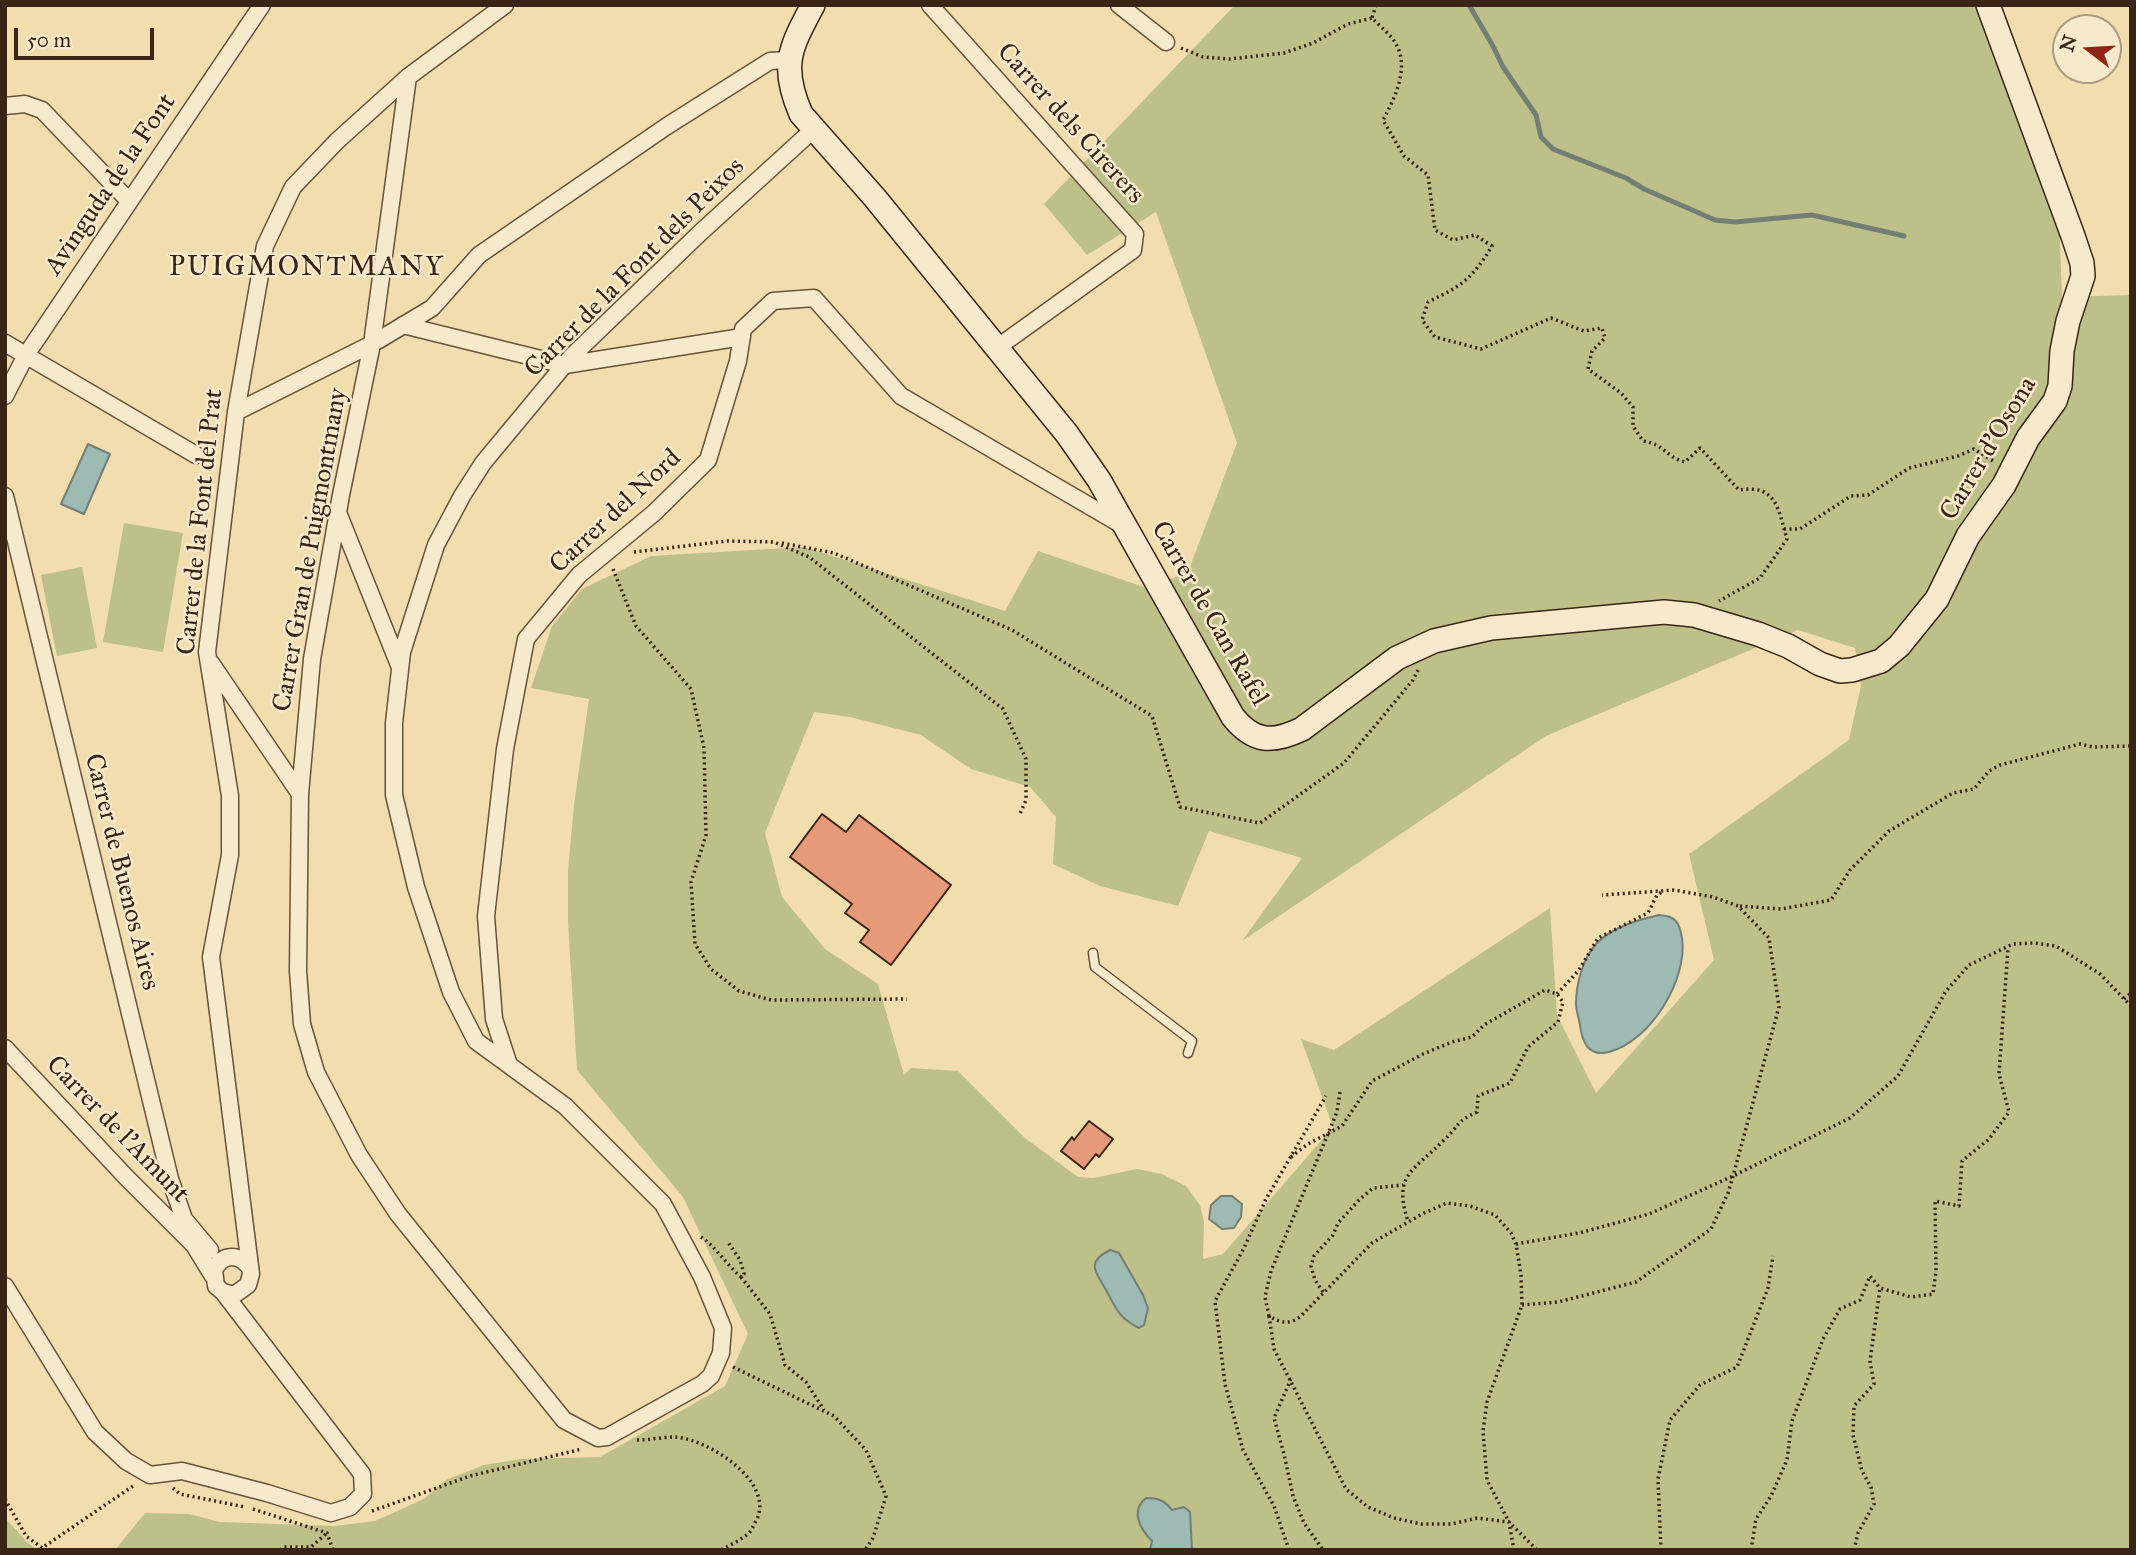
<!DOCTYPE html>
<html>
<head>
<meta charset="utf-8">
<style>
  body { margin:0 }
  #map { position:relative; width:2136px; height:1555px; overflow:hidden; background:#f2ddaf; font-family:"IM FELL Great Primer",serif }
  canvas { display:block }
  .frame { position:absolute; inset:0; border:7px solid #392416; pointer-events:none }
  .north { position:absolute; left:2052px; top:14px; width:70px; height:70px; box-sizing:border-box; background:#f7e9cb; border:2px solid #ab9a83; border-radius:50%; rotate:287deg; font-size:19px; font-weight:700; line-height:28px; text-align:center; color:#392416 }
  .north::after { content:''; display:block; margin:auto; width:24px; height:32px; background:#8f2418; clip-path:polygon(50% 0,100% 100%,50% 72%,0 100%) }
  .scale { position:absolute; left:14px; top:28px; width:140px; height:32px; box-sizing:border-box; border:4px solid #392416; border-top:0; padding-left:9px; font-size:21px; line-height:24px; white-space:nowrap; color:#392416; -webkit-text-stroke:5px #f7e9cb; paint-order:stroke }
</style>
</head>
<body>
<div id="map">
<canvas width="2136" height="1555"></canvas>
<div class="frame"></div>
<div class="north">N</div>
<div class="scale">50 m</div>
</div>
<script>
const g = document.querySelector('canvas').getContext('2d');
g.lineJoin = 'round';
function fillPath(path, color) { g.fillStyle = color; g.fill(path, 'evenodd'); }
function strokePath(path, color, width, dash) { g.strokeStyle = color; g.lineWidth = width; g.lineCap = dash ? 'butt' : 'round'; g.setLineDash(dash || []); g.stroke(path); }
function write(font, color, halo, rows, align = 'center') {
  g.font = font + ' "IM FELL Great Primer",serif'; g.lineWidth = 5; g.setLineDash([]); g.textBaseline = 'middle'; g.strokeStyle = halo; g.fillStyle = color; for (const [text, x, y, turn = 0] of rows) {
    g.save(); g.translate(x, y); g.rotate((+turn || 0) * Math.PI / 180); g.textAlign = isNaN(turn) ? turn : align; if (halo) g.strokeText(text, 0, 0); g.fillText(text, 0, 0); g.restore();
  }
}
fillPath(new Path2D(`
  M1235 5H1975L2058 187 2062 297 2131 295V1550H115L145 1513 189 1514 220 1522 335 1526 375 1521 424 1499 446 1480 484 1465 521 1459 600 1457 725 1386 748 1334 683 1197 577 1070 568 923V870L574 805 589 699 531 688 552 626 582 589 651 556 804 547 1005 611 1038 551 1147 588 1188 572 1237 443 1156 212 1087 255 1044 204ZM1798 630 1855 648 1861 686 1849 740 1689 854 1714 960 1596 1093 1557 1015 1550 908 1334 1050 1301 1039 1333 1127 1223 1254 1203 1259 1204 1222 1200 1205 1186 1186 1162 1174 1137 1169 1094 1178 1078 1177 1025 1138 958 1071 911 1068 904 1075 878 984 825 949 782 897 765 833 814 712 850 717 921 735 971 769 1030 787 1056 817 1053 864 1100 886 1178 906 1209 831 1302 858 1242 941 1546 736Z
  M124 523 183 533 163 652 103 642Z
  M82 567 97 648 57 656 41 575Z
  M5 1518 28 1543 38 1550H5Z`), '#bdc089');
const water = new Path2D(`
  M88 444 110 454 84 514 61 504Z
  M1659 915C1675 916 1679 921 1682 938 1688 979 1651 1041 1609 1052 1588 1057 1582 1042 1580 1025 1579 1018 1576 1011 1576 1004 1576 984 1583 958 1596 944 1612 927 1638 920 1659 915Z
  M1221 1196H1232L1242 1204 1241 1217 1234 1228 1222 1229 1209 1219 1211 1205Z
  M1110 1250 1119 1253 1143 1295 1148 1308 1144 1325 1139 1328C1119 1318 1116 1309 1106 1290 1097 1273 1084 1263 1110 1250Z
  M1146 1498C1158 1498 1164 1500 1172 1510L1184 1507 1190 1512 1192 1550H1150L1152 1541C1140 1529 1130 1511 1146 1498Z`);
fillPath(water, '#9dbab3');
strokePath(water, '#757e74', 2);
strokePath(new Path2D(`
  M1469 5 1493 46 1503 67 1536 115 1541 137 1553 149 1626 178 1644 189 1715 220 1735 222 1812 215 1904 236`), '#757e74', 5);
const building = new Path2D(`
  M822 814 846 832 859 815 951 885 891 965 860 942 869 930 845 913 852 904 790 857Z
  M1089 1121 1113 1139 1099 1157 1096 1154 1084 1169 1061 1151 1072 1137 1074 1140Z`);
fillPath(building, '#e79a79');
strokePath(building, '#392416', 2);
const lane = new Path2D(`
  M1093 953 1095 967 1192 1041 1188 1053`);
const street = new Path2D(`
  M930 5 1135 234 1133 250 998 347
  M1119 5 1166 42
  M408 77 372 344 341 495 312 659 300 794 298 971 302 1024 316 1072 359 1155 398 1214 564 1420 598 1438 607 1437 702 1384 711 1376 721 1353 723 1328 702 1277 663 1204 565 1106 476 1041 451 992 416 887 394 795V723L402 652 436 545 462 496 483 463 571 357 701 232 814 129
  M5 106 25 104 42 110 129 201
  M403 325 565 365 742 337
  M5 343 196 455
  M5 396 26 355 262 5
  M236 412 372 344 432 308 479 255 667 126 770 61 789 60
  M5 496 170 1179 184 1219 210 1250
  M339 515 399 665
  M211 663 300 794
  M5 1048 126 1177 194 1245 213 1276
  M509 1065 494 1019 486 916 505 749 526 639 579 575 654 513 708 460 738 361 743 329 773 301 814 298 901 396 1122 525
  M250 1268C239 1253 223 1253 214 1270L216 1286 223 1292 234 1295 248 1285 251 1274 211 957 230 855V796L207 652 236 412 265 246 293 187 337 141 408 77 505 5
  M5 1286 95 1432 126 1461 150 1475 182 1471 267 1493 331 1513 350 1507 363 1494 362 1474 223 1292`);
const secondary = new Path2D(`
  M813 5C790 48 780 66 801 114L875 198 1067 434 1099 480 1233 717C1254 743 1273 743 1302 729L1397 658 1434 641 1491 628 1664 612 1694 615 1758 634 1788 646 1820 664 1840 671 1852 670 1881 661 1899 646 1937 599 1968 536 2004 485 2028 438 2055 401 2060 386 2062 351 2068 321 2083 276 2082 263 2073 236 1988 5`);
strokePath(lane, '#67523c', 11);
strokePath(street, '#67523c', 19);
strokePath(secondary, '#392416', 26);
strokePath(new Path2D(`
  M1376 5 1372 18C1378 24 1386 31 1392 38 1412 63 1396 96 1383 120L1404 156 1428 175 1435 230 1453 240 1475 235 1492 246C1472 279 1463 285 1428 302L1422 320 1435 337 1481 349 1551 318 1584 331 1602 328 1605 338 1592 351 1588 369 1621 393 1633 407V426L1643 441C1666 445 1664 456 1685 462L1700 448 1739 490C1777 484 1778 509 1787 539L1760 578 1719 601
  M1181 48 1203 57 1230 59 1284 53 1313 43 1348 24 1372 18
  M1784 529H1800L1851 496 1868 495 1909 468 1958 456 1974 449 1995 462
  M782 543 834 553 1012 630 1152 716 1180 807 1260 823 1344 763 1413 680 1418 670
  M634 552 727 541 774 542 809 557 1003 709 1026 759V800L1019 816
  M613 569 636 626 691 689 704 748 706 835 691 882 695 944 711 969 739 991 771 1000 907 999
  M1740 906 1781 909 1831 900 1850 870 1889 831 1953 793 1974 789 1989 771 2000 765 2080 744 2093 747 2131 746
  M1557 994 1579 970 1598 938 1648 913 1657 895 1662 892
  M2124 999 2131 993
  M1340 1092 1337 1112 1271 1271 1265 1297 1269 1316C1281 1323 1288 1325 1300 1317L1372 1243 1424 1213 1447 1203 1470 1206 1495 1215 1511 1233 1516 1244 1521 1275 1522 1305 1487 1402 1483 1431 1487 1480 1509 1522 1514 1550
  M1291 1157 1308 1144 1342 1126 1372 1081 1423 1054 1452 1042 1472 1037 1484 1025 1545 990 1557 994 1563 1002 1558 1022 1528 1047 1510 1083 1478 1096 1477 1112C1456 1121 1459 1126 1444 1140 1415 1170 1392 1174 1408 1221
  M701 1237C715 1246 727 1265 741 1277L744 1274 740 1260 728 1242
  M1516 1244 1579 1233 1649 1214 1733 1176 1850 1118 1898 1076 1946 991 1969 965 2013 944 2035 943 2056 946 2100 974 2131 1006
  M741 1277 770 1314 785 1365 806 1382 824 1410
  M1323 1292 1315 1280 1311 1266 1314 1256 1333 1235 1338 1223 1359 1200 1373 1188 1403 1185
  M1522 1305 1558 1302 1636 1282 1711 1229 1728 1193 1733 1176 1779 1007 1769 938 1738 906 1713 897 1674 890 1602 895
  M1269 1316 1274 1349 1346 1489 1368 1507 1394 1518 1421 1524H1452L1477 1518 1509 1522 1537 1550
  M733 1367 834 1416 866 1450 886 1496 873 1538 865 1550
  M1291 1379 1274 1418 1284 1454 1293 1496 1304 1523 1323 1550
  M637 1440C650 1440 663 1437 675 1437 708 1439 774 1481 757 1519 754 1524 752 1530 749 1533 741 1540 730 1545 721 1550
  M173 1488 180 1494 245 1507
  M5 1499 26 1536 42 1548 133 1486
  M253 1509 327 1533 333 1550
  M372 1511 470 1476 582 1449
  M280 1550 284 1547H311L327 1533
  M1289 1550 1274 1506 1243 1450 1225 1384 1215 1301 1244 1248 1266 1199 1326 1096
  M1661 1550 1658 1479 1670 1420 1700 1385 1737 1367 1768 1288 1773 1256
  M1751 1550 1756 1519 1771 1496 1787 1460 1792 1421 1823 1339 1840 1309 1860 1300 1870 1276 1880 1288
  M1854 1550 1858 1533 1874 1504 1871 1487 1862 1471 1853 1435 1854 1406 1874 1384 1870 1361 1880 1288 1911 1297 1933 1294 1936 1271 1935 1201 1959 1206 1962 1161 1989 1139 2009 1112 1999 1074 2008 948`), '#392416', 3.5, [2, 3.5]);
strokePath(lane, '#f7e9cb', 8);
strokePath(street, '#f7e9cb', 16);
strokePath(secondary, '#f7e9cb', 23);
write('26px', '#392416', '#f7e9cb', [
  ["Carrer dels Cirerers",1070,124,48],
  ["Avinguda de la Font",111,185,-56],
  ["Carrer de la Font dels Peixos",635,268,-45],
  ["Carrer d'Osona",1989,449,-59],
  ["Carrer del Nord",616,512,-43],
  ["Carrer de la Font del Prat",201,522,-84],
  ["Carrer Gran de Puigmontmany",311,550,-80],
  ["Carrer de Can Rafel",1209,614,60],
  ["Carrer de Buenos Aires",121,872,76],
  ["Carrer de l'Amunt",117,1130,46]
]);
g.letterSpacing = '2px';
write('28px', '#392416', '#f7e9cb', [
  ["PUIGMONTMANY",307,268]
]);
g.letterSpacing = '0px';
</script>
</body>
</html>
